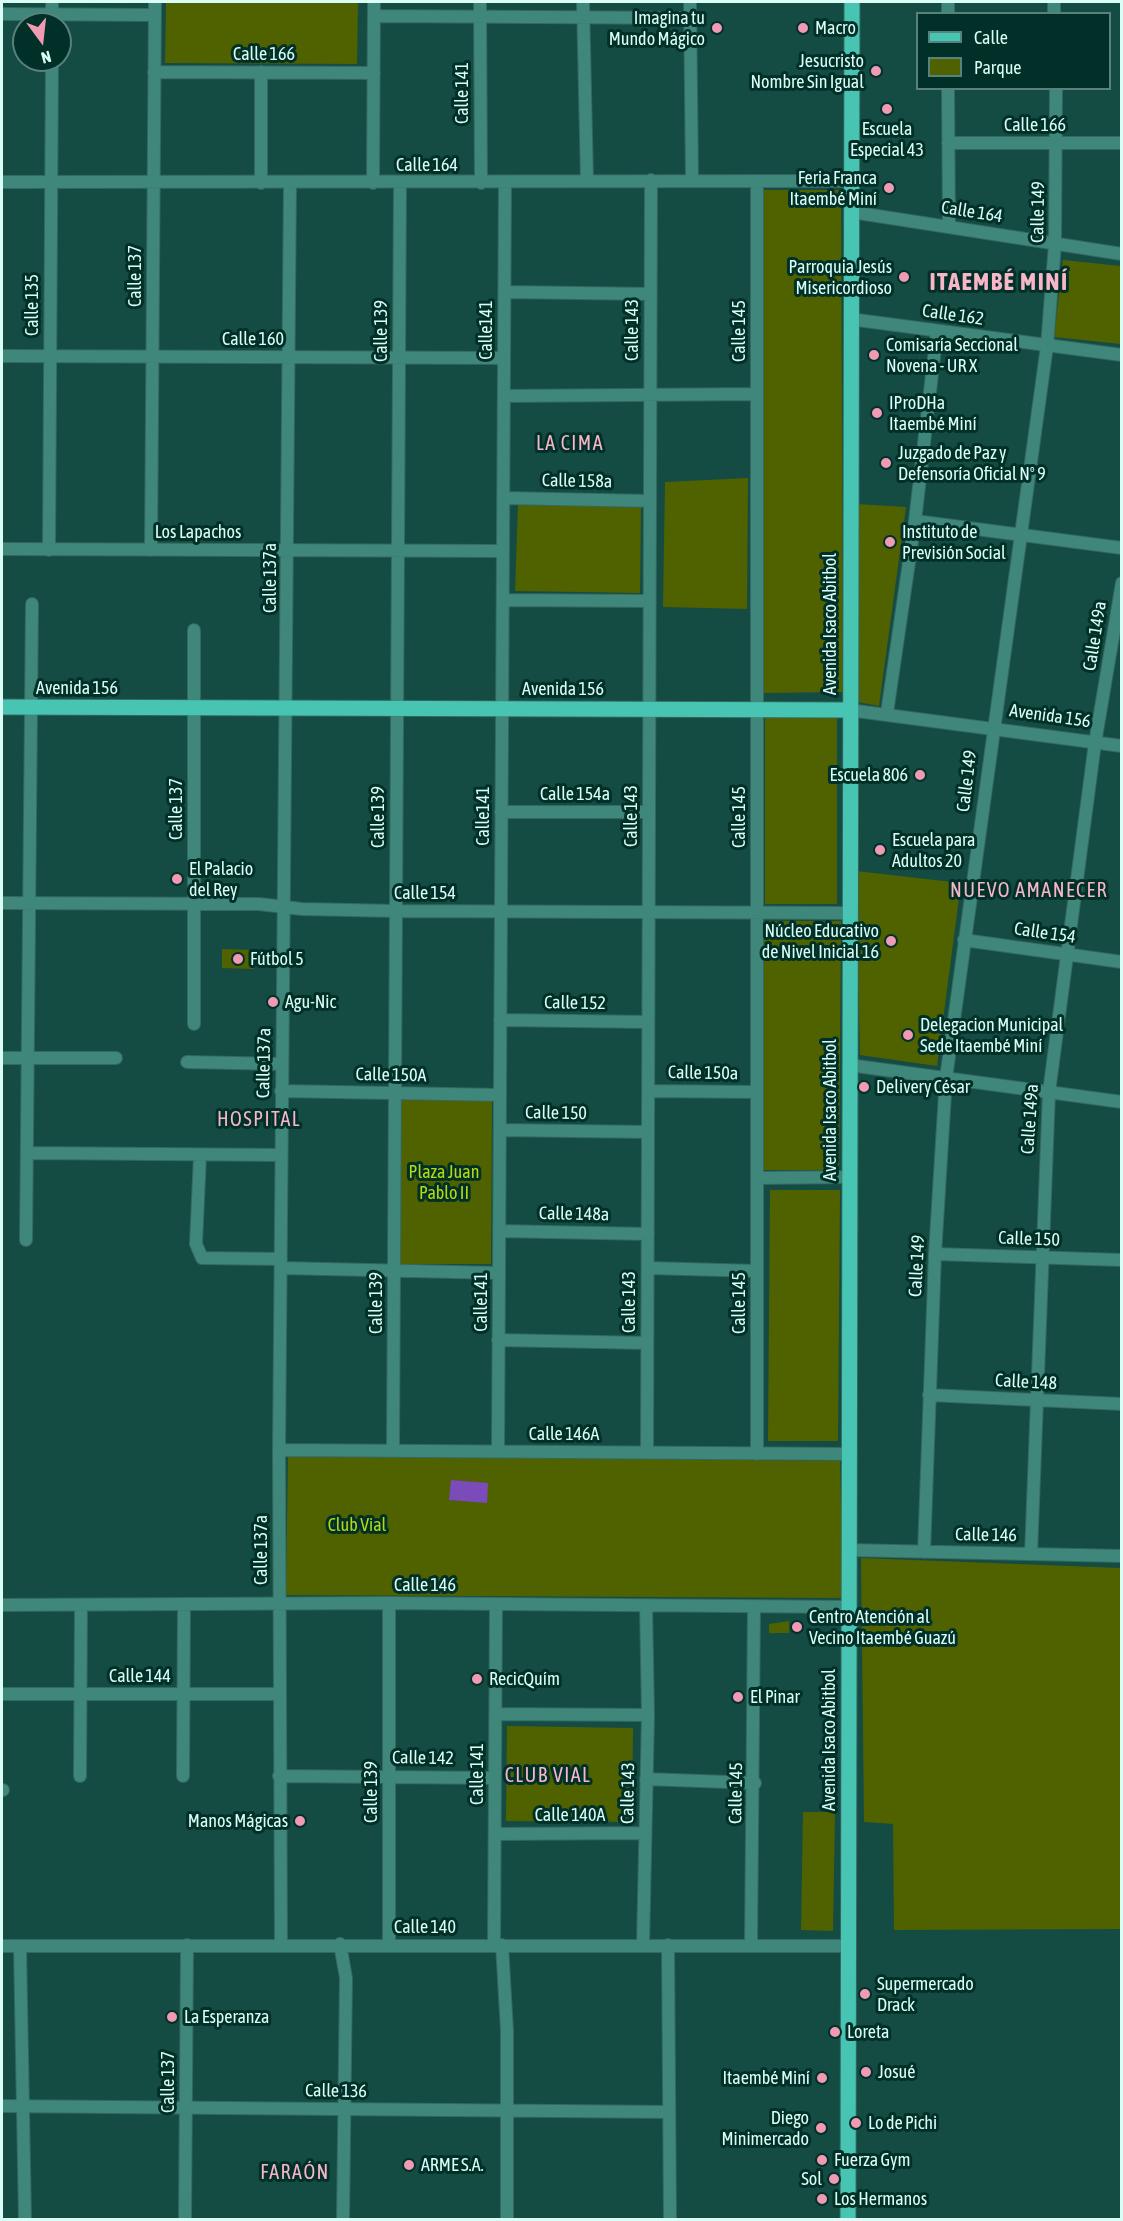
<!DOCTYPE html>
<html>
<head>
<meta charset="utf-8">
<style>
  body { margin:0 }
  #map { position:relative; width:1123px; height:2221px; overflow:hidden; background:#144b43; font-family:"Asap Condensed",sans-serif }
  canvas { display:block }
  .frame { position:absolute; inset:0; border:3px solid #dafef6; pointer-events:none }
  .legend { position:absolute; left:916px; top:12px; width:195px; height:78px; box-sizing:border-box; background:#013029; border:2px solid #58827b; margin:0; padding:8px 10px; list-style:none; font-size:18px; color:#dafef6 }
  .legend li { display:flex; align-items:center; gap:12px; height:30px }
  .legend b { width:30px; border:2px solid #58827b }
  .north { position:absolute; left:12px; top:12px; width:60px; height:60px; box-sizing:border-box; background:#013029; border:2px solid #58827b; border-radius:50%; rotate:165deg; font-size:16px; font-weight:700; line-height:24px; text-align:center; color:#dafef6 }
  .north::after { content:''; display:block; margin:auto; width:21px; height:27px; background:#f19ab3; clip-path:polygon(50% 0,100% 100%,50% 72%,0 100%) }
</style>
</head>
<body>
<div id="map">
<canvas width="1123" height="2221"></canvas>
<div class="frame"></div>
<ul class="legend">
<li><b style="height:8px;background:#48c5b2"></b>Calle</li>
<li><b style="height:16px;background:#506100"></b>Parque</li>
</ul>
<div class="north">N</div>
</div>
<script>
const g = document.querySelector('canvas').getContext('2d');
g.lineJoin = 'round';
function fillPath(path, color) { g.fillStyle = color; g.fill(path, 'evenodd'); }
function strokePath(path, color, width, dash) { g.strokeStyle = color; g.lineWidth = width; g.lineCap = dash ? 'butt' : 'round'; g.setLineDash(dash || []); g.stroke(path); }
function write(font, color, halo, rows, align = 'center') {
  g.font = font + ' "Asap Condensed",sans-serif'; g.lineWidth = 6; g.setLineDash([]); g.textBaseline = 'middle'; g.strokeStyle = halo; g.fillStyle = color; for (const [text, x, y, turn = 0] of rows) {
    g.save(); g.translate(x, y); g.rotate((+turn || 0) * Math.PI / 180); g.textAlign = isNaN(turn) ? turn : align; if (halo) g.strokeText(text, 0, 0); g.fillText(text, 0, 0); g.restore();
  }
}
fillPath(new Path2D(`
  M166 2H358L357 64 165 63Z
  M763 190H841L843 692 764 693Z
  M1063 260 1121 266V344L1054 337Z
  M748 478 747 609 663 607 665 482Z
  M857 504 906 507 879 706 858 702Z
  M518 505 641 506 640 593 515 591Z
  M765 715H837V904H765Z
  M856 871 961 883 937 1066 860 1055Z
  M763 921H841L839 1170H760Z
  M222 949 255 950 254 969 222 968Z
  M397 1100H492L491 1264H396Z
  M770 1190H840L838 1441H768Z
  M288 1455 840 1461 843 1598 286 1595Z
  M861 1558 1121 1568V1929L894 1930 893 1824 864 1822Z
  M789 1621V1633H769V1624Z
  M507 1726 633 1728 632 1822 506 1821Z
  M803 1812H835L833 1931 801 1930Z`), '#506100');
fillPath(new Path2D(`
  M451 1480 488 1483 487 1503 449 1500Z`), '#7b4bb9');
const minor = new Path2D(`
  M480 2 481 183
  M583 2 587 181
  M690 2 692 180
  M948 2V14
  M1054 2V14
  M2 14 154 15
  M374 16 690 18
  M52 24V2
  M154 72 374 73
  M948 88 949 226
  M948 143H1122
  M2 182 852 181
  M261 183V72
  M373 183 374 2
  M852 212 1122 254
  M505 292 650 294
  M850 319 1122 355
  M2 356 504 358
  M504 396 757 394
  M503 498 650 501
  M915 521 1122 548
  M2 549 503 551
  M49 550 52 60
  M151 550 155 2
  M503 600 649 601
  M194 630V1024
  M849 710 1122 746
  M887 713 915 521 937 331
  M501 812H649
  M2 903 259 904 302 909 396 911 849 913
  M964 940 1122 962
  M500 1020 648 1022
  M2 1058H116
  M187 1062 282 1064
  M849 1065 1122 1102
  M281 1091 500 1095
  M648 1091 757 1092
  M500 1130 648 1132
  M27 1153 281 1155
  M200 1155 196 1244 202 1258 281 1259
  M757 1178 849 1177
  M499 1231 648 1234
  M26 1240 32 604
  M935 1254 1122 1260
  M281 1268 499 1273
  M648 1268 757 1271
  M498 1340 647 1343
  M929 1395 1122 1404
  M279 1450 849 1454
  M393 1450 400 183
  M498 1451 505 182
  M647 1452 651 180
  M757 1454V181
  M849 1550 1122 1556
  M924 1552 935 1254 946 1078 1047 346 1055 244 1056 88
  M1031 1554 1049 1092 1095 743 1122 583
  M2 1605 389 1603 849 1607
  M2 1694H279
  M496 1714 648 1715
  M80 1776 81 1605
  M183 1776 184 1605
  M279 1776 495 1778
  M646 1779 755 1783
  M2 1790H3
  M495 1834 645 1833
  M281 1944 279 1450 290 183
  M340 1944 346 1978 343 2220
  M389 1944V1603
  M494 1945 496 1604
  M502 1945 507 2031V2220
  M643 1945 648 1715 646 1605
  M668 1945 670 2220
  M2 1946H849
  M20 1946 25 2220
  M751 1946 754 1606
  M2 2106 669 2112
  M185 2220 187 1945`);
const major = new Path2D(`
  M2 707 849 710
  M848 2220 852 2`);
strokePath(minor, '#346860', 14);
strokePath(major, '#346860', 17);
strokePath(minor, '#3f877b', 12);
strokePath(major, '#48c5b2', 15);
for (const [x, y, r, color] of [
  [717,28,6,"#f19ab3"],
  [803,28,6,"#f19ab3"],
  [876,71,6,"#f19ab3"],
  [887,109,6,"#f19ab3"],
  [889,188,6,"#f19ab3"],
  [904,277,6,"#f19ab3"],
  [874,355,6,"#f19ab3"],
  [877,413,6,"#f19ab3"],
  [886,463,6,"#f19ab3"],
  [890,542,6,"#f19ab3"],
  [920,775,6,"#f19ab3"],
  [880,850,6,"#f19ab3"],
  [177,879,6,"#f19ab3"],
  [891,941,6,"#f19ab3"],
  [238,959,6,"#f19ab3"],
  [273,1002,6,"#f19ab3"],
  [908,1035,6,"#f19ab3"],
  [864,1087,6,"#f19ab3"],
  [797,1627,6,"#f19ab3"],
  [477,1679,6,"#f19ab3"],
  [738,1697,6,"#f19ab3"],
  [300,1821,6,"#f19ab3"],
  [865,1994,6,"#f19ab3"],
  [172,2017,6,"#f19ab3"],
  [835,2032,6,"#f19ab3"],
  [866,2072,6,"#f19ab3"],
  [822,2078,6,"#f19ab3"],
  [856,2123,6,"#f19ab3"],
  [821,2128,6,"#f19ab3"],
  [822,2160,6,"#f19ab3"],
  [409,2165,6,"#f19ab3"],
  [834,2179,6,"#f19ab3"],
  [822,2199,6,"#f19ab3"]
]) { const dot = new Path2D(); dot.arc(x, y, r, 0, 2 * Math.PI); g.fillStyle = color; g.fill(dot); strokePath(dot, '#013029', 2); }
write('18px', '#dafef6', '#013029', [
  ["Imagina tu",705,18,"right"],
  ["Mundo Mágico",705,39,"right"],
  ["Macro",815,28],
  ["Jesucristo",864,61,"right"],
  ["Nombre Sin Igual",864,82,"right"],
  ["Escuela",887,129,"center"],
  ["Especial 43",887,150,"center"],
  ["Feria Franca",877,178,"right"],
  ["Itaembé Miní",877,199,"right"],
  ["Parroquia Jesús",892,267,"right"],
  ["Misericordioso",892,288,"right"],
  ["Comisaría Seccional",886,345],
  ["Novena - UR X",886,366],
  ["IProDHa",889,403],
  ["Itaembé Miní",889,424],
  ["Juzgado de Paz y",898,453],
  ["Defensoría Oficial Nº 9",898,474],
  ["Instituto de",902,532],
  ["Previsión Social",902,553],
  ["Escuela 806",908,775,"right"],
  ["Escuela para",892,840],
  ["Adultos 20",892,861],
  ["El Palacio",189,869],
  ["del Rey",189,890],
  ["Núcleo Educativo",879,931,"right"],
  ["de Nivel Inicial 16",879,952,"right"],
  ["Fútbol 5",250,959],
  ["Agu-Nic",285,1002],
  ["Delegacion Municipal",920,1025],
  ["Sede Itaembé Miní",920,1046],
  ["Delivery César",876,1087],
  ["Centro Atención al",809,1617],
  ["Vecino Itaembé Guazú",809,1638],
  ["RecicQuím",489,1679],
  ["El Pinar",750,1697],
  ["Manos Mágicas",288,1821,"right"],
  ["Supermercado",877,1984],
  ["Drack",877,2005],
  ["La Esperanza",184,2017],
  ["Loreta",847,2032],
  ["Josué",878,2072],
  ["Itaembé Miní",810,2078,"right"],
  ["Diego",809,2118,"right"],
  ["Minimercado",809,2139,"right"],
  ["Lo de Pichi",868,2123],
  ["Fuerza Gym",834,2160],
  ["ARME S.A.",421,2165],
  ["Sol",822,2179,"right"],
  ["Los Hermanos",834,2199]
], 'left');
write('18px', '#dafef6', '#013029', [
  ["Calle 166",264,54],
  ["Calle 141",462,93,-90],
  ["Calle 166",1035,125],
  ["Calle 164",427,165],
  ["Calle 164",972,212,9],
  ["Calle 149",1038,212,-89],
  ["Calle 137",135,276,-90],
  ["Calle 135",32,305,-90],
  ["Calle 162",953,315,8],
  ["Calle141",486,330,-90],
  ["Calle 143",632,330,-90],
  ["Calle 139",381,331,-90],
  ["Calle 145",739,331,-90],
  ["Calle 160",253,339],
  ["Calle 158a",577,481,1],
  ["Los Lapachos",198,532],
  ["Calle 137a",270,578,-90],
  ["Avenida Isaco Abitbol",830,624,-90],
  ["Calle 149a",1095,636,-81],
  ["Avenida 156",77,688],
  ["Avenida 156",563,689],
  ["Avenida 156",1050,716,8],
  ["Calle 149",967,781,-83],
  ["Calle 154a",575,794],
  ["Calle 137",176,809,-90],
  ["Calle141",483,816,-90],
  ["Calle 143",631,816,-90],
  ["Calle 139",378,817,-90],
  ["Calle 145",739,817,-90],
  ["Calle 154",425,893],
  ["Calle 154",1045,933,8],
  ["Calle 152",575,1003,1],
  ["Calle 137a",264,1063,-89],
  ["Calle 150a",703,1073,1],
  ["Calle 150A",391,1075,1],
  ["Avenida Isaco Abitbol",830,1110,-90],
  ["Calle 150",556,1113,1],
  ["Calle 149a",1030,1119,-86],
  ["Calle 148a",574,1214,1],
  ["Calle 150",1029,1239,2],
  ["Calle 149",917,1266,-87],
  ["Calle141",481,1302,-90],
  ["Calle 143",629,1302,-90],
  ["Calle 139",376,1303,-90],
  ["Calle 145",739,1303,-90],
  ["Calle 148",1026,1382,3],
  ["Calle 146A",564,1434],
  ["Calle 146",986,1535,1],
  ["Calle 137a",261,1550,-90],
  ["Calle 146",425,1585],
  ["Calle 144",140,1676],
  ["Avenida Isaco Abitbol",829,1740,-90],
  ["Calle 142",423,1758,1],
  ["Calle 141",477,1774,-90],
  ["Calle 139",371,1792,-90],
  ["Calle 143",628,1793,-89],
  ["Calle 145",736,1793,-89],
  ["Calle 140A",570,1815],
  ["Calle 140",425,1927],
  ["Calle 137",168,2082,-90],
  ["Calle 136",336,2091,1]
]);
write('18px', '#b7d90f', '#013029', [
  ["Plaza Juan",444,1172],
  ["Pablo II",444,1193],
  ["Club Vial",357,1525]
]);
g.letterSpacing = '1.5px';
write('20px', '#f8b6c9', '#013029', [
  ["LA CIMA",570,444],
  ["NUEVO AMANECER",1029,891],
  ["HOSPITAL",259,1120],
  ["CLUB VIAL",548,1776],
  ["FARAÓN",295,2173]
]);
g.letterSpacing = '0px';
g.letterSpacing = '1.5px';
write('bold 24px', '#f8b6c9', '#013029', [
  ["ITAEMBÉ MINÍ",999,282]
]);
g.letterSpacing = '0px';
</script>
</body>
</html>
